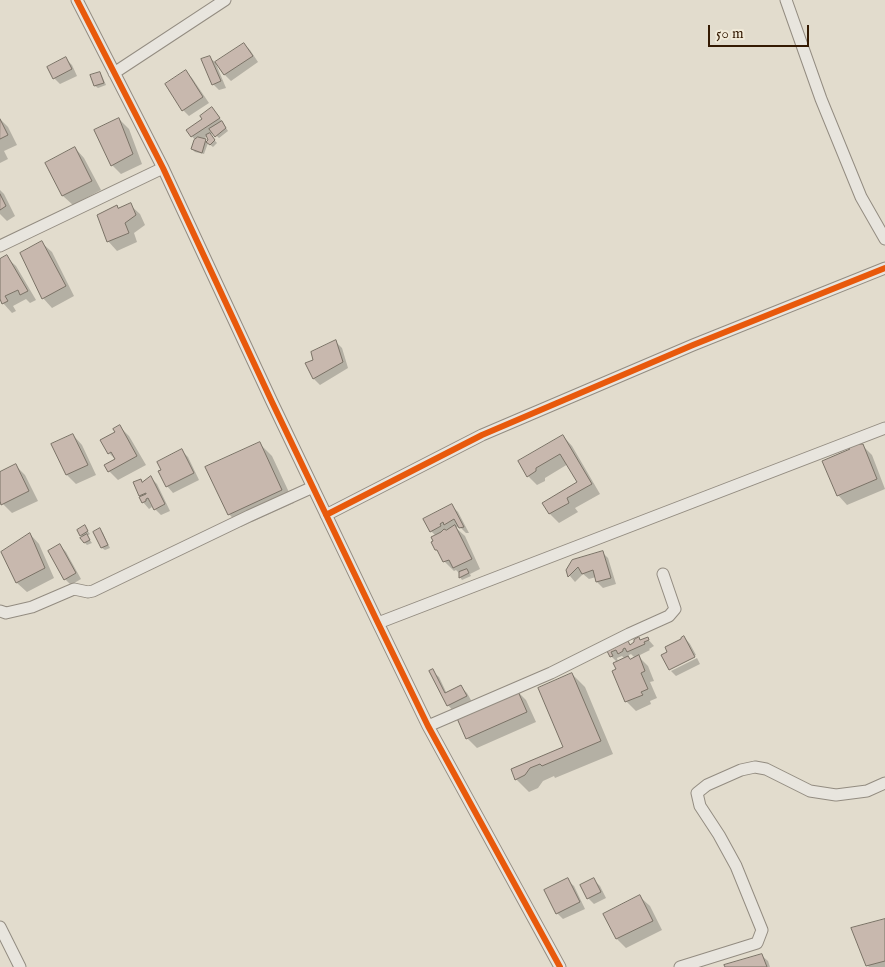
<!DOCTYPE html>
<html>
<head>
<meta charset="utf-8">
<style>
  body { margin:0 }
  #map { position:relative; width:885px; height:967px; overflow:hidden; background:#e2dccd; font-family:"IM FELL English",serif }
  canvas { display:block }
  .scale { position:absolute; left:708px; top:25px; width:101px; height:22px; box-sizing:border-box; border:2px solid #341a02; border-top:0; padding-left:6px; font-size:15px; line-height:18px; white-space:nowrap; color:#341a02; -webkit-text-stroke:4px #f1ead9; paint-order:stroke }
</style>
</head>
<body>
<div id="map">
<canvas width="885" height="967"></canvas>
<div class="scale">50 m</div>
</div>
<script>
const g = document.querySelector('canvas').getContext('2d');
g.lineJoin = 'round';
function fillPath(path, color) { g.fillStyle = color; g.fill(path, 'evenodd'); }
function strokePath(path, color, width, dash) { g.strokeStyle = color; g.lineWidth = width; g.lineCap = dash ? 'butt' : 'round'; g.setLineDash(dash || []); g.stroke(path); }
fillPath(new Path2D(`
  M244 44 250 50 258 62 231 81 225 75 217 63 216 64 226 88 219 90 213 84 209 57 216 63Z
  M66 59 72 65 77 76 60 84 54 78Z
  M186 72 192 78 209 103 189 116 183 110Z
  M100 73 102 76 106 85 98 88 95 86Z
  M212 109 218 115 228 131 219 138 213 132 210 135 217 143 213 147 208 143 204 154 195 152 192 149 195 140 187 130 203 119ZM208 136 209 140 208 142 203 139Z
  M0 119 8 127 17 145 4 151 8 159 0 163Z
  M119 119 129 129 142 164 121 174 112 165Z
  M75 148 84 158 101 190 73 205 63 196 47 163Z
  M0 190 4 194 15 216 7 221 0 214Z
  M130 205 140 214 145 225 134 233 137 242 117 251 108 241 119 209Z
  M42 243 52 252 74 296 52 308 43 298Z
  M6 257 16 266 36 300 30 303 26 299 13 306 16 311 12 313 3 303 0 296V260Z
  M336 342 342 348 348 368 320 385 314 379 307 364 315 361Z
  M120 427 129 436 146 465 118 480 109 471 116 460 109 453Z
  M73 435 82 445 96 475 76 484 67 475Z
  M563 436 572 446 600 494 575 508 578 512 559 523 550 514 544 503 578 483 568 464 545 478V481L537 485 528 476Z
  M259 443 272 456 294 503 241 527 229 514Z
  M862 445 872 455 885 489 847 505 838 495Z
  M182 451 188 457 199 480 173 493 167 486Z
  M16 466 25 475 38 501 12 513 3 504 0 499V473Z
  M151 478 157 484 170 511 161 515 155 509 151 501H149L152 507 149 509 143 502V497L140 495V480L143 483Z
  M452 506 458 512 469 533H466L459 526 456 528 465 536 480 569 470 574 471 576 462 580 460 577V574L456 570 454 571 444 561 441 554 436 549V536L431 531Z
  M87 530 90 534 87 536 92 543 87 545 85 543 83 537 81 535Z
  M100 530 103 533 110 548 105 550 102 548 94 533Z
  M30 534 39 544 54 578 27 592 17 583 3 552Z
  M60 545 66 552 81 579 71 585 65 579Z
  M602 552 608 558 616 584 603 588 597 582 596 577 589 579 583 574 575 582 570 576 567 570Z
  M684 637 690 644 696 655 670 668V670L663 655 669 652Z
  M647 638 654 646 649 649 650 650 638 656 648 666 654 681 650 682 657 698 650 701 651 704 636 711 626 701 617 670V662L611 656 609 651 628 643 631 645ZM631 654 635 658 630 660 629 658V655ZM622 656 625 659 618 662 617 658Z
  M697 658 700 664 676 676 671 671Z
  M432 671 439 677 447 694 461 687 467 693 472 702 454 712 448 705Z
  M572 674 585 687 613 754 555 778 554 776 543 781 538 788 529 792 516 779 512 770 564 748Z
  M517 691 526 700 536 722 477 748 467 738Z
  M567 880 574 886 585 909 563 919 557 913Z
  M594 880 600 886 606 898 594 904 588 898Z
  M640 897 650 906 662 930 626 948 617 939Z
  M885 921V967H869L867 965Z
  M761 955 768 961 770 967H726Z`), '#0003');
const building = new Path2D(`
  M244 43 253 56 224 75 215 62Z
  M210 56 221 81 212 85 201 59Z
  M66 57 72 69 53 79 47 67Z
  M186 70 203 97 182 111 165 84Z
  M100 72 104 83 94 86 90 75Z
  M212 107 220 118 191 137 186 130 202 119 200 116Z
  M119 118 133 154 111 166 94 130Z
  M0 119 8 135 0 139Z
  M222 121 226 128 215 137 209 129Z
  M210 133 215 140 210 145 206 142 208 140 206 135Z
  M198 137 206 139 202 153 191 149 194 140Z
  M75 147 92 181 62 196 45 163Z
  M0 194 6 206 0 210Z
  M131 203 136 215 125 223 129 233 107 242 97 215 117 205 118 208Z
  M42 241 66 286 42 299 20 253Z
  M7 255 28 291 20 295 18 290 5 296 8 301 2 304 0 299V259Z
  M336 340 343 362 313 379 305 363 313 360 311 352Z
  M120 425 137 456 108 472 104 465 115 459 111 452 108 454 100 440 115 432 113 429Z
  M73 434 88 465 66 475 51 444Z
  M563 435 592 484 567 498 569 503 549 514 542 503 577 482 560 454 536 468V471L527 477 518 461Z
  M260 442 282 490 228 515 205 467Z
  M856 444H863L877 479 837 496 822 461 850 449 849 448Z
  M182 449 194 473 166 487 158 471 161 470 157 462Z
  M16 464 29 491 1 505 0 501V472Z
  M151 476 165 504 154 510 148 498 146 499V501L142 503 139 497 146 494V493L139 496 133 482 141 479 142 482Z
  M452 504 464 527 459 528 454 519 444 525 443 522 440 524 441 526 430 532 423 519Z
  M85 525 88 531 80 536 77 530Z
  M455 525 472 559 453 568 449 560 443 562 437 550H435L431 542 433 541 431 537 441 532 444 529 446 530Z
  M100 528 108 545 101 548 93 532Z
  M30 533 45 568 16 583 1 552Z
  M87 534 90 540 84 543 80 538Z
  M60 544 76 573 64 580 48 551Z
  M603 551 611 578 596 582 593 570 582 574 578 567 568 577 566 570 572 560Z
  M467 569 469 573 459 578V572Z
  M684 636 695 657 669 670 661 655 667 652 665 647 681 639V638Z
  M639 637 640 640 648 637 649 640 644 642 645 644 627 652 625 648 623 649V651L618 654 616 650 611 652 613 656 610 657 607 651 628 641 630 645 634 642V640Z
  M639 655 645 671 641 673 648 689 641 692 643 695 625 702 612 671 616 669 613 663 628 656 630 659Z
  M433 669 445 693 461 685 467 696 447 706 429 671Z
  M572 673 601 741 542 766 540 764 530 768 525 775 515 780 511 769 563 747 538 688Z
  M517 689 527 712 466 739 456 716Z
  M568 878 580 902 556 914 544 890Z
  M594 878 601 892 587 899 580 885Z
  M640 895 653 921 616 939 603 914Z
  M885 919V961L866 966 851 928Z
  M762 954 767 967H725L724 965Z`);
fillPath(building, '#c8b8ae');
strokePath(building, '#7a7266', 1);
const street = new Path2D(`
  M77 0 163 168 272 402 378 623 428 726 560 967
  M786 0 821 99 861 197 885 239
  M114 73 225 0
  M0 246 163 168
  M326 515 482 435 693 345 885 268
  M0 611 6 613 32 607 74 589 88 592 93 591 249 516 313 487
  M378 623 885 428
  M428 726 551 673 629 634 669 616 675 609 663 574
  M0 927 20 967
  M680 967 757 943 762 930 736 866 719 835 700 806 697 793 707 785 741 770 755 767 766 769 810 791 836 795 867 791 885 783`);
strokePath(street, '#938c81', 13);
strokePath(street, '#e8e5de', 11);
strokePath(new Path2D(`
  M77 0 163 168 272 402 378 623 428 726 560 967
  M326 515 482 435 693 345 885 268`), '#e8590c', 6);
</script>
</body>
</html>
